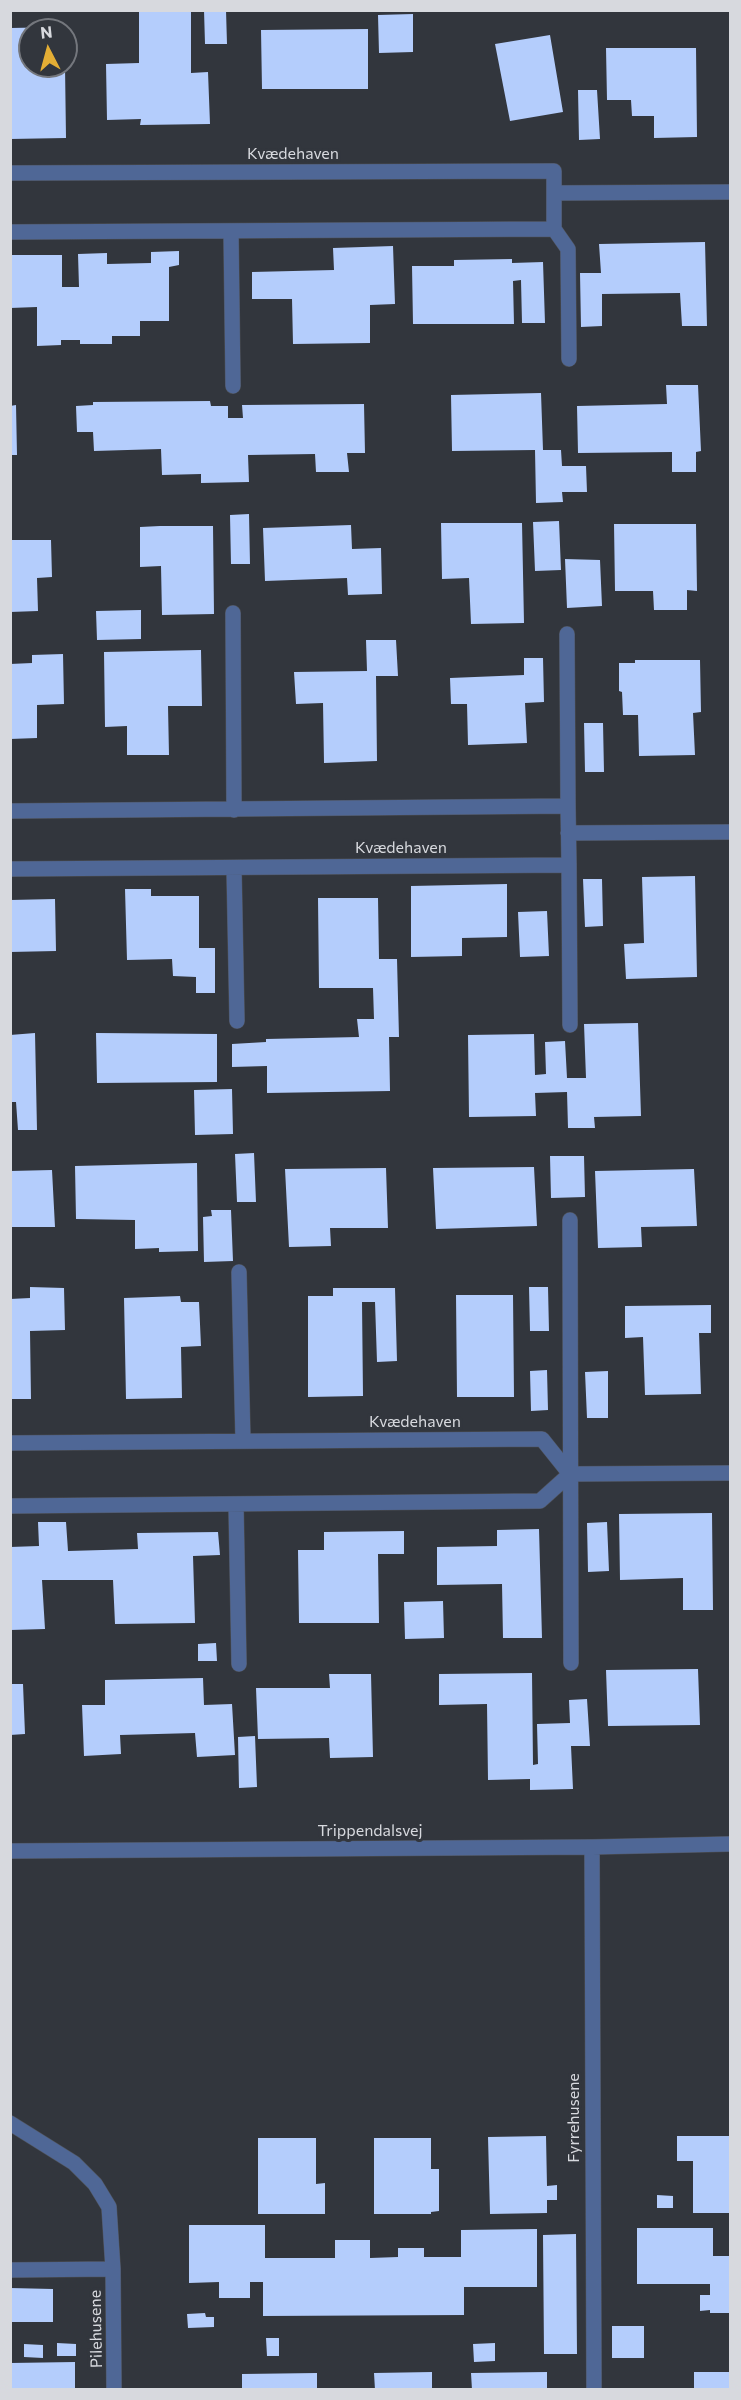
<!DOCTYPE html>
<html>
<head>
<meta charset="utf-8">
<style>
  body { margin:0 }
  #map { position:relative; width:741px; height:2400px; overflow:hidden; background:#32363d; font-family:Commissioner,sans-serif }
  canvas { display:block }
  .frame { position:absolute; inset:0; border:12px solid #d7d9de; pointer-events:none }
  .north { position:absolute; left:18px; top:18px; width:60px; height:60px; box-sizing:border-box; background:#32363d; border:2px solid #74777d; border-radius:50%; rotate:354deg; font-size:16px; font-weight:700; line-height:24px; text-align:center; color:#d7d9de }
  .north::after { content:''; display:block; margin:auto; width:21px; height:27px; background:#e4ae35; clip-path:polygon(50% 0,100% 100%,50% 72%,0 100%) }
</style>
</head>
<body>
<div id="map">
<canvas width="741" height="2400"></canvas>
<div class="frame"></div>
<div class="north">N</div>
</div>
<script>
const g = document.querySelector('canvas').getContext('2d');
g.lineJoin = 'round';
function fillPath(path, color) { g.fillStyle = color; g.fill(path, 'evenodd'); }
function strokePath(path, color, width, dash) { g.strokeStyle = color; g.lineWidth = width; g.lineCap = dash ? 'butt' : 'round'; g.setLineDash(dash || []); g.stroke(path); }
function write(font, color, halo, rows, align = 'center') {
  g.font = font + ' Commissioner,sans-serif'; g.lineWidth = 6; g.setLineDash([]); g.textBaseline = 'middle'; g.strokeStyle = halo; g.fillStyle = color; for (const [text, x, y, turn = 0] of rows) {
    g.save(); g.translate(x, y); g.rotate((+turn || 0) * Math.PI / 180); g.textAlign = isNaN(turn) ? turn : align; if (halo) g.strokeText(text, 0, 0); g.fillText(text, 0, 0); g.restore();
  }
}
fillPath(new Path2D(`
  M139 10H191V73L208 72 210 124 140 125 141 119 107 120 106 64 139 63Z
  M204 10H226L227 44H205Z
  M413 14V52L379 53 378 15Z
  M65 27V30H30V66H65L66 138 10 139V28Z
  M368 29V89H262L261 30Z
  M550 35 563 112 510 121 495 44Z
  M606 48H696L697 137 654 138V116H632L631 100H607Z
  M578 90H597L600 139 579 140Z
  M705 242 707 326H682L680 293 602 294V326L581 327 580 273H601L599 244Z
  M393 246 395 304 370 305V343L293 344 292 299H252V272L334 270 333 248Z
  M179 251V265L169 267V321H140V336H112V344H80V340H61V345L37 346V307L10 308V255H62V287H79L78 254 107 253V264L151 263V252Z
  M512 259V263L543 262 545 323H522L521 280 513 281 514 324H413L412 266H454V260Z
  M666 385H698L701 451 696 452V472H672V452L578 453 577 406 667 404Z
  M541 393 543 450H561L562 466H586L587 492H562L563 502 536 503 535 450 452 451 451 395Z
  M210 401 211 406H228V418H243L242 405 364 404 365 453H347L349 472H316L315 454 248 455 249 482 201 483V474L162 475 161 449 94 451 93 432H77L76 406 93 405V402Z
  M16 405 17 455H10V406Z
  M249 514 250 564H231L230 515Z
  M559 521 561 570 535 571 533 522Z
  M441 523H522L524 623 471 624 469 578 442 579Z
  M614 524H696L697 591 687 590V610H654L653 591H615Z
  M351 525 352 549 381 548 382 594 348 595 347 578 265 581 263 528Z
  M160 526H213L214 614 162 615 161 566 140 567V527Z
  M10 540H51L52 577 37 578 38 611 10 612Z
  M565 559 600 560 602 606 567 608Z
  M141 610V639L97 640 96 611Z
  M366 640H396L398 676H376L377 761 324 763 323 703 296 704 294 672 367 671Z
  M201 650 202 706H168L169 755H127V726L105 727 104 652Z
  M63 654 64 704 37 705V738L10 739V664L32 663V655Z
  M524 658H543L544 702 525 703 527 743 468 745 467 704H451L450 678 524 675Z
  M635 660H700L701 712 693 713 695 755 639 756 638 715H623L622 692 619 691V663H635Z
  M584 723H603L604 772H585Z
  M695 876 697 977 626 979 624 944 644 943 642 877Z
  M583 879H602L603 926 585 927Z
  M507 884V937L462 938V956L411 957V886Z
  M125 889H151V896H199V948H215V993H196V977L173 976 172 959 127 960Z
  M318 898H378L379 959H397L399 1037H389L390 1091 267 1093V1066L232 1067V1044L266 1042V1039L359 1037 357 1019H374L373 988H319Z
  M55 899 56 951 10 952V900Z
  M547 911 549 956 520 957 518 912Z
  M638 1023 641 1116 594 1117 595 1128H568L567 1092 535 1093 536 1116 469 1117 468 1035 534 1034 535 1075 546 1074 545 1042 565 1041 567 1078H586L584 1024Z
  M35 1033 37 1130H18L16 1102H10V1035Z
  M96 1033 217 1034V1082L97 1083Z
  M232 1089 233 1134 195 1135 194 1090Z
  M254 1153 256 1202H237L235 1154Z
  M550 1156H584L585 1197 551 1198Z
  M197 1163 198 1251 159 1252V1248L135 1249V1220L76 1219 75 1166Z
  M534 1167 537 1226 436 1229 433 1168Z
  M386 1168 388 1228H330L331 1246 289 1247 285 1169Z
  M694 1169 697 1226 641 1227 642 1247 598 1248 595 1171Z
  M52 1170 55 1227H10V1171Z
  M211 1210H231L233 1261 204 1262 203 1217 212 1216Z
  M30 1287 64 1288 65 1330 30 1331 31 1399H10V1299L30 1298Z
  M529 1287H548L549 1331H530Z
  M333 1288H395L397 1361 377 1362 375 1302H362L363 1396 308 1397V1296H333Z
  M456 1295H513L514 1397H457Z
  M180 1296 181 1302H199L201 1346 181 1347 182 1398 126 1399 124 1298Z
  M711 1305V1333H699L701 1394 645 1395 643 1337 625 1338V1306Z
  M547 1370 548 1410 531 1411 530 1371Z
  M608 1371V1418H587L585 1372Z
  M712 1513 713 1610H683V1578L620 1580 619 1514Z
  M38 1522H66L68 1551 138 1549 137 1533 218 1532 220 1555 193 1556 195 1623 115 1624 113 1580H42L45 1629 10 1630V1547L39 1546Z
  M607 1522 609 1571 588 1572 587 1523Z
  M539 1529 542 1638H503L502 1584 437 1585V1547L497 1546V1530Z
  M404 1531V1554H378L379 1623H299L298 1550H324V1532Z
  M443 1601 444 1638 405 1639 404 1602Z
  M216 1643 217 1661H198V1644Z
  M698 1669 700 1725 608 1726 606 1670Z
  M532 1673 533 1765 538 1764 537 1724 570 1723 569 1700 587 1699 590 1746H571L573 1789 530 1790V1779L488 1780 487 1704 439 1705V1674Z
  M329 1674H371L373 1757 330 1758 329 1738 258 1739 256 1688H330Z
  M203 1678 204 1705 232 1704 235 1755 197 1757 195 1733 120 1735 121 1754 84 1756 82 1705H105V1680Z
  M10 1684H23L25 1734 10 1735Z
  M255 1736 257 1787 239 1788 238 1737Z
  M546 2136 547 2186 557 2185V2200H547V2213L490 2214 488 2137Z
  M677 2136H730V2213H693V2161H677Z
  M258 2138H316V2184L325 2183V2214H258Z
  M374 2138H431V2169H439V2211L431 2212V2214H374Z
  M657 2195 673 2196V2208H657Z
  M189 2225H265V2258H335V2240H370V2258L398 2257V2248H424V2257H461V2230L537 2229V2287H464V2315L263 2316V2282H250V2298H219V2282L189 2283Z
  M637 2228H713V2256H730V2313H710V2310L700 2311V2295H710V2284H637Z
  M576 2234 577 2354H544L543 2235Z
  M10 2288 53 2289V2322H10Z
  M205 2313 206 2317H214V2327L188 2328 187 2314Z
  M612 2326H644V2358H612Z
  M266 2338H279V2356H267Z
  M57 2343 76 2344V2356H57Z
  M495 2343V2361L474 2362 473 2344Z
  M24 2344 43 2345V2358L24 2357Z
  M75 2362V2390H10V2363Z
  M432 2372V2390H375L374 2373Z
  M547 2372V2390H472L471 2373Z
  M694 2372H730V2390H694Z
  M317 2373V2390H242V2374Z`), '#b4cdfc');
const minor = new Path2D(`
  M10 173 554 171V229L10 232
  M554 193 730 192
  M554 229 568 249 569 359
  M231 231 233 386
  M233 613 234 810
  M567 634 568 806
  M10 811 568 806 569 865 10 869
  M568 833 730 832
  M569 865 570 1025
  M234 868 237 1021
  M570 1220 571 1663
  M239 1272 243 1441
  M10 1443 542 1439 570 1474 730 1473
  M236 1504 239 1664
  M10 1506 540 1501 570 1474
  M592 1847 594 2390
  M10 1851 592 1847 730 1844
  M10 2123 74 2163 95 2184 109 2207 113 2269 114 2390
  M10 2270 113 2269`);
strokePath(minor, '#50535a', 16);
strokePath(minor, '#4f6796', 15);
write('16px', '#d7d9de', '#32363d', [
  ["Kvædehaven",293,154],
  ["Kvædehaven",401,848],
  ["Kvædehaven",415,1422],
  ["Trippendalsvej",370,1831],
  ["Fyrrehusene",574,2118,-90],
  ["Pilehusene",96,2329,-91]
]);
</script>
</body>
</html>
